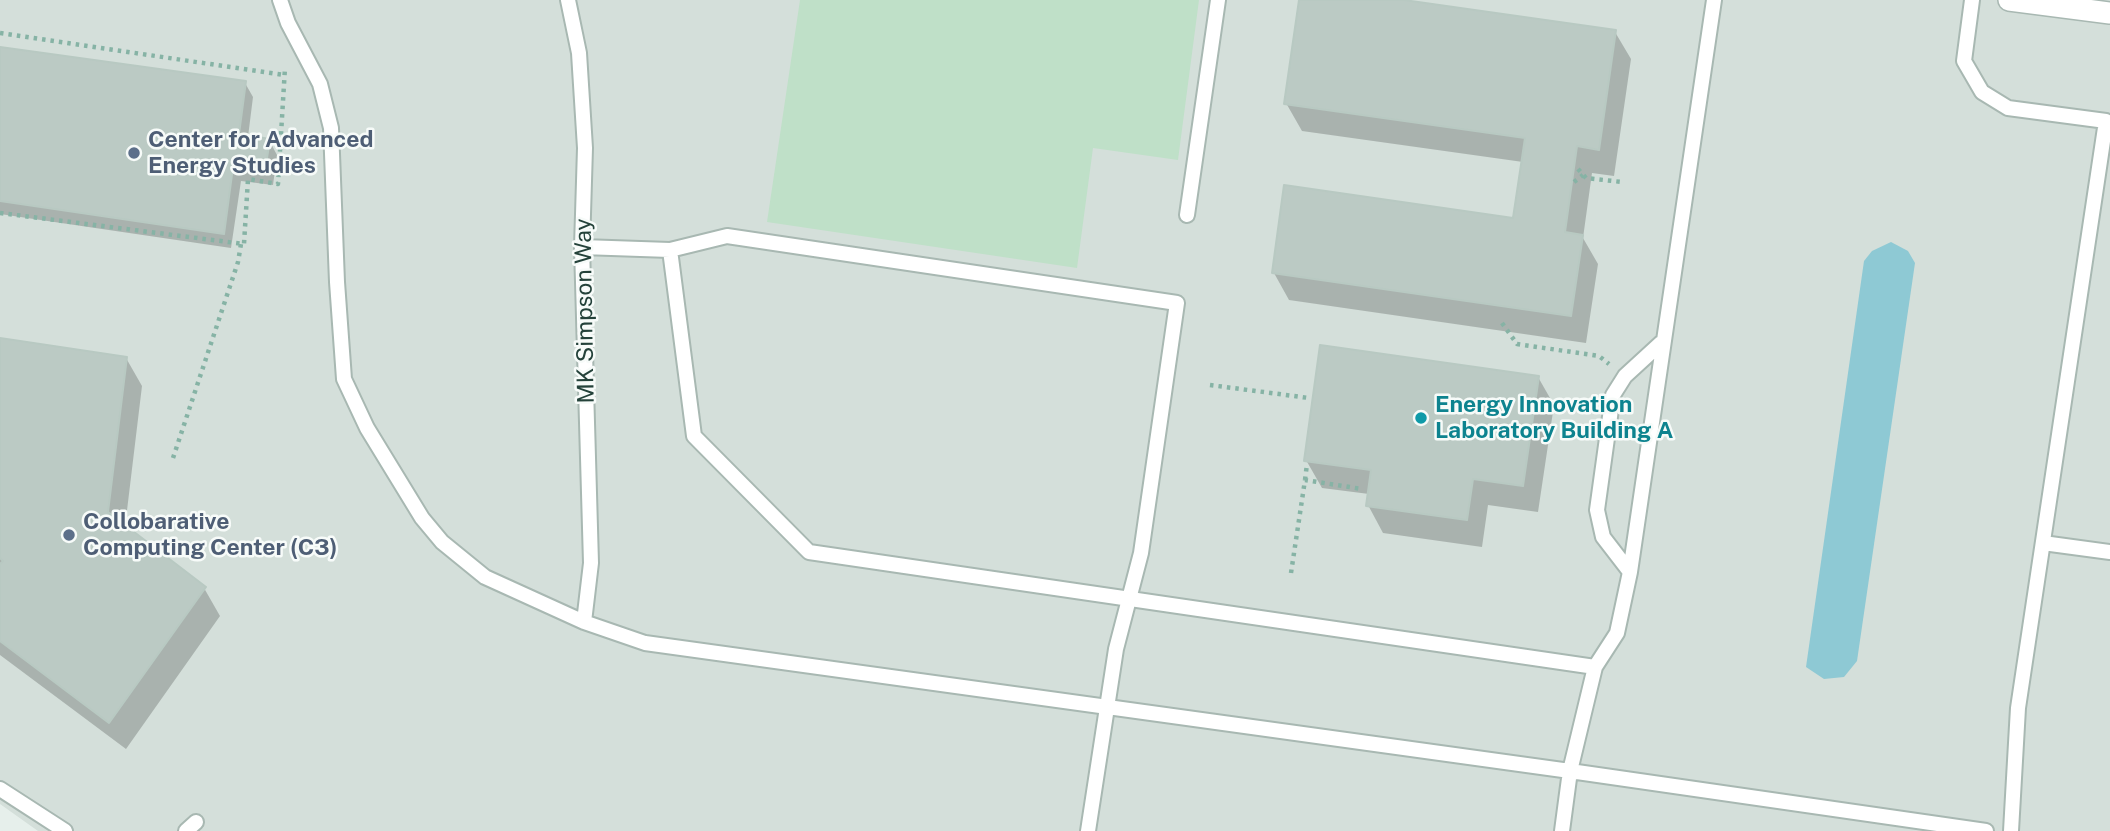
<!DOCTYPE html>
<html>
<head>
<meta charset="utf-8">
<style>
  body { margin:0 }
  canvas { display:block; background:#e6efeb }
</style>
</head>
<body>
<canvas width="2110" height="831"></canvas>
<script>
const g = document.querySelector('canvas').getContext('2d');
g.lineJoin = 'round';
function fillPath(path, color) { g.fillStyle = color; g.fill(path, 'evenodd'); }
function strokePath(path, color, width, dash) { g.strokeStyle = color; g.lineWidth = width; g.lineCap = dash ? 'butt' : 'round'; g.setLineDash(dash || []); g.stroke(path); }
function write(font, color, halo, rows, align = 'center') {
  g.font = font + ' "Public Sans",sans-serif'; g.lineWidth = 5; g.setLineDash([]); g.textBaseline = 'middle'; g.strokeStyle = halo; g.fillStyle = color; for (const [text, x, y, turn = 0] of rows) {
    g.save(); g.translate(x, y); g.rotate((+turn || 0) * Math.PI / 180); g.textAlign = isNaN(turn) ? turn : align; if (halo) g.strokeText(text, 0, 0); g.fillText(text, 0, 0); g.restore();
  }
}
fillPath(new Path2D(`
  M0 0H2110V831H38L0 804Z`), '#d4dfda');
fillPath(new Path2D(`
  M800 0H1199L1178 160 1093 148 1077 268 767 222Z`), '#bfe0c8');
fillPath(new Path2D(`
  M1891 242 1908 251 1915 263 1857 661 1844 677 1824 679 1806 667 1864 261 1872 251Z`), '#8ec9d4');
fillPath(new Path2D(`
  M1301 0H1392L1615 32 1631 59 1614 176 1592 173 1583 238 1598 264 1586 343 1289 300 1274 273 1515 220 1523 162 1302 131 1286 103Z
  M0 49 245 83 253 97 248 137 269 140 277 155 273 185 241 181 231 248 0 214Z
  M0 340 126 358 142 386 125 527 204 588 220 616 126 749 0 655Z
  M1538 377 1554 405 1538 512 1488 505 1482 547 1383 533 1368 505 1369 494 1322 488 1306 460Z`), '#0003');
const building = new Path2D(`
  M1299 0H1404L1616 30 1599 150 1577 146 1565 232 1583 235 1571 316 1272 273 1284 185 1513 218 1525 138 1284 104Z
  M0 47 246 81 239 134 270 139 265 171 233 167 224 234 0 201Z
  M0 338 127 357 108 512 206 587 109 723 0 641V564L3 561 0 558Z
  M1320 345 1539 376 1523 486 1473 479 1467 520 1366 506 1371 470 1304 461Z`);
fillPath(building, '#bbcac4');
strokePath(building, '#b8c9c2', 2);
const service = new Path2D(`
  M280 0 288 23 320 84 331 128 337 282 344 379 367 428 422 518 442 542 485 577 584 622 645 643 1570 771 1595 667
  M568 0 579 53 585 148 582 247 591 563 584 622
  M1972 0 1964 61 1982 92 2008 108 2106 121 2018 708 2011 831
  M1187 215 1218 0
  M582 247 670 250 727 236 1177 303 1141 553 1116 649 1088 831
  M670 250 694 436 809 552 1595 667 1617 633 1630 572 1714 0
  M2043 543 2110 552
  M1630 572 1603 537 1597 510 1613 395 1625 376 1661 343
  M0 789 65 831
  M186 831 196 822
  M1562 831 1570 771 1986 831`);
const minor = new Path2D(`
  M2009 0 2110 13`);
strokePath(service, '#a8b8b2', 18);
strokePath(minor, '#a8b8b2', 24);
strokePath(new Path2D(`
  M0 33 284 75
  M1578 169 1586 178 1622 182
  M1574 182 1583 175
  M0 213 244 244 248 179 278 184 285 68
  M1502 323 1517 344 1599 356 1609 364
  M1210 385 1309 398
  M173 458 238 262 241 244
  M1305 480 1307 464
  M1291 573 1305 480 1362 489`), '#86b3a5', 4.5, [3.5, 5]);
strokePath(service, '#fff', 14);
strokePath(minor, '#fff', 21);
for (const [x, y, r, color] of [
  [134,153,7,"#5c6f8a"],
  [1421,418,7,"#0f9aa8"],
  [69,535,7,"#5c6f8a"]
]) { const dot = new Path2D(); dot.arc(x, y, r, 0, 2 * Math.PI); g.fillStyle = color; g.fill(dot); strokePath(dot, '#f7fbf9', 2.5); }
write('bold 23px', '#4e5e75', '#f7fbf9', [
  ["Center for Advanced",148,140],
  ["Energy Studies",148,166],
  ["Collobarative",83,522],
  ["Computing Center (C3)",83,548]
], 'left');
write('23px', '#24423a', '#f7fbf9', [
  ["MK Simpson Way",585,311,-91]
]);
write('bold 23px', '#0d838f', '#f7fbf9', [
  ["Energy Innovation",1435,405],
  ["Laboratory Building A",1435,431]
], 'left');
</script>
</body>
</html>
